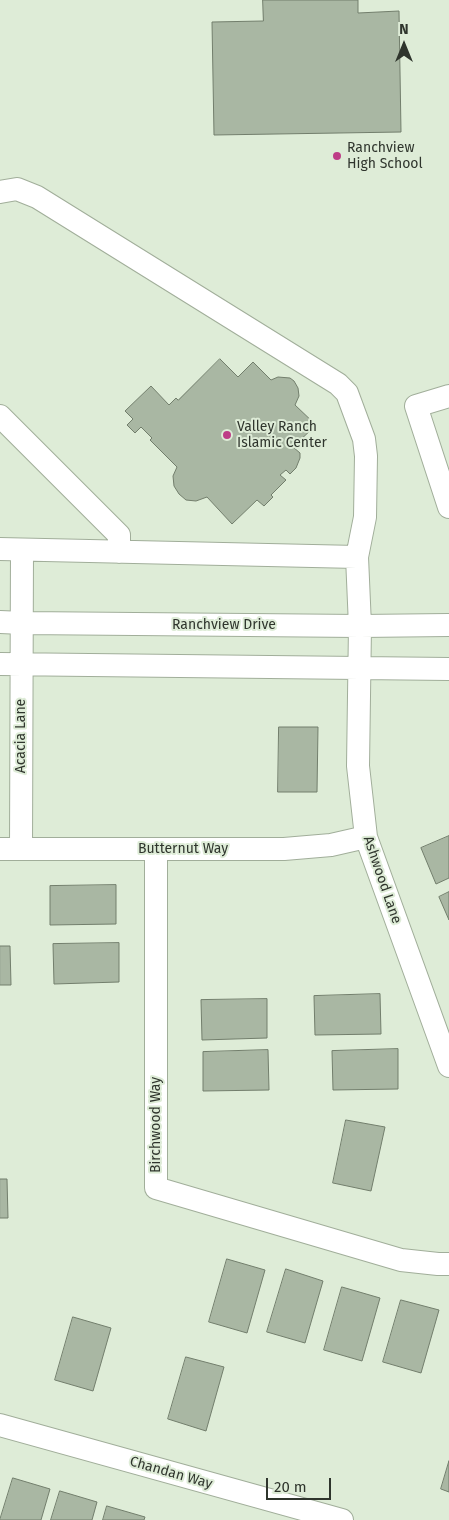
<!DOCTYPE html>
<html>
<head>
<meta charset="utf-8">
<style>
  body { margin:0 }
  #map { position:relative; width:449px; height:1520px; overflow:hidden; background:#deecd7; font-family:"Fira Sans",sans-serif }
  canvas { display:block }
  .north { position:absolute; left:379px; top:20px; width:50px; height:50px; -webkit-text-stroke:4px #deecd7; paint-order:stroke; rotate:0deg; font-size:14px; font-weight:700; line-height:20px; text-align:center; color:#2f352d }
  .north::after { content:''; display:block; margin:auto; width:18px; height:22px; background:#2f352d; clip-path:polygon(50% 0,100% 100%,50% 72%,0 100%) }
  .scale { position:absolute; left:266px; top:1478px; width:65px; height:22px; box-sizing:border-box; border:2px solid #2f352d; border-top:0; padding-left:6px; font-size:15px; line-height:18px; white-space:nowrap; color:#2f352d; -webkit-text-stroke:4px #deecd7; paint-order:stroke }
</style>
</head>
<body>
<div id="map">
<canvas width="449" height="1520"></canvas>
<div class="north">N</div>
<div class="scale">20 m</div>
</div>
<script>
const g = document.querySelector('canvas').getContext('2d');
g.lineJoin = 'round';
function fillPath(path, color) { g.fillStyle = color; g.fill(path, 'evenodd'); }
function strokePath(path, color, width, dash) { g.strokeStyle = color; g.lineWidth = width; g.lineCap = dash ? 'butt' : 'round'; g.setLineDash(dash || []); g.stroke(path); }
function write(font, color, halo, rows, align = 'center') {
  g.font = font + ' "Fira Sans",sans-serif'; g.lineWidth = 4; g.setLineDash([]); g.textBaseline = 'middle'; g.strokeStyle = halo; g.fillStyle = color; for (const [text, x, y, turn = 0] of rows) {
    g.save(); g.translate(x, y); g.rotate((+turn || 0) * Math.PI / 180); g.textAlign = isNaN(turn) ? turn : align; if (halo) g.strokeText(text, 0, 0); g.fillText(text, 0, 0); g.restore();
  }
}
const building = new Path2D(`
  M263 0H358V13L399 11 401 132 214 135 212 22 263 21Z
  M220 359 238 377 253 362 271 380 278 377 290 378 294 381 298 388 299 396 295 405 316 425 293 447 300 453V458L296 468 290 474 286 470 280 475 286 480 271 495 273 497 264 506 257 500 232 524 207 497 196 501 186 500 179 494 174 486 173 476 177 467 150 440 152 438 141 427 135 433 127 425 133 419 125 411 151 386 169 405 176 398 178 400Z
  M279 727H318L317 792H278Z
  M449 836V878L436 884 421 848Z
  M116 885V924L50 925V886Z
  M449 892V920L439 897Z
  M119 943V982L54 984 53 944Z
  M0 946H10L11 985H0Z
  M380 994 381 1034 315 1035 314 996Z
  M267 999V1038L202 1040 201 1000Z
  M398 1049V1089L333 1090 332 1051Z
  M268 1050 269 1090 203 1091V1052Z
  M346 1120 385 1127 371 1191 333 1183Z
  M0 1179H7L8 1218H0Z
  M227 1259 265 1270 247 1333 209 1322Z
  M286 1269 323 1281 305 1343 267 1332Z
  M342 1287 380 1298 362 1361 324 1350Z
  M401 1300 439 1310 421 1373 383 1362Z
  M73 1317 111 1328 93 1391 55 1380Z
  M186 1357 224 1367 206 1431 168 1419Z
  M449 1461V1492L441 1489Z
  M13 1478 50 1489 41 1520H0Z
  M60 1491 97 1502 92 1520H51Z
  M107 1506 145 1517 144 1520H103Z`);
fillPath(building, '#a9b7a3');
strokePath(building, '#727e6c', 1);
const minor = new Path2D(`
  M0 192 17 189 37 197 338 384 347 393 364 439 366 456 365 517 357 557 360 626 358 766 366 837 449 1066
  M449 396 416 406 449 507
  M0 416 119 535V552
  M0 549 357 557
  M0 622 23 623 360 626 449 625
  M0 664 449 669
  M0 849H284L331 845 366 837
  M21 849 22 550
  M156 849V1188L401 1260 438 1264H449
  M0 1425 342 1520`);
strokePath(minor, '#a1ae9a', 24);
strokePath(minor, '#fff', 22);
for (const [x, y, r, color] of [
  [337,156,5,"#be3d87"],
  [227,435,5,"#be3d87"]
]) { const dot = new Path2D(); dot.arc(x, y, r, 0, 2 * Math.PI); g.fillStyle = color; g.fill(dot); strokePath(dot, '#deecd7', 2); }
write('14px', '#2f352d', '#deecd7', [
  ["Ranchview",347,148],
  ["High School",347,164],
  ["Valley Ranch",237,427],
  ["Islamic Center",237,443]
], 'left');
write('14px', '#2f352d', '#deecd7', [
  ["Ranchview Drive",224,625],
  ["Acacia Lane",21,736,-90],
  ["Butternut Way",183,849],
  ["Ashwood Lane",382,880,71],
  ["Birchwood Way",156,1125,-90],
  ["Chandan Way",171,1473,16]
]);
</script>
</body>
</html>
